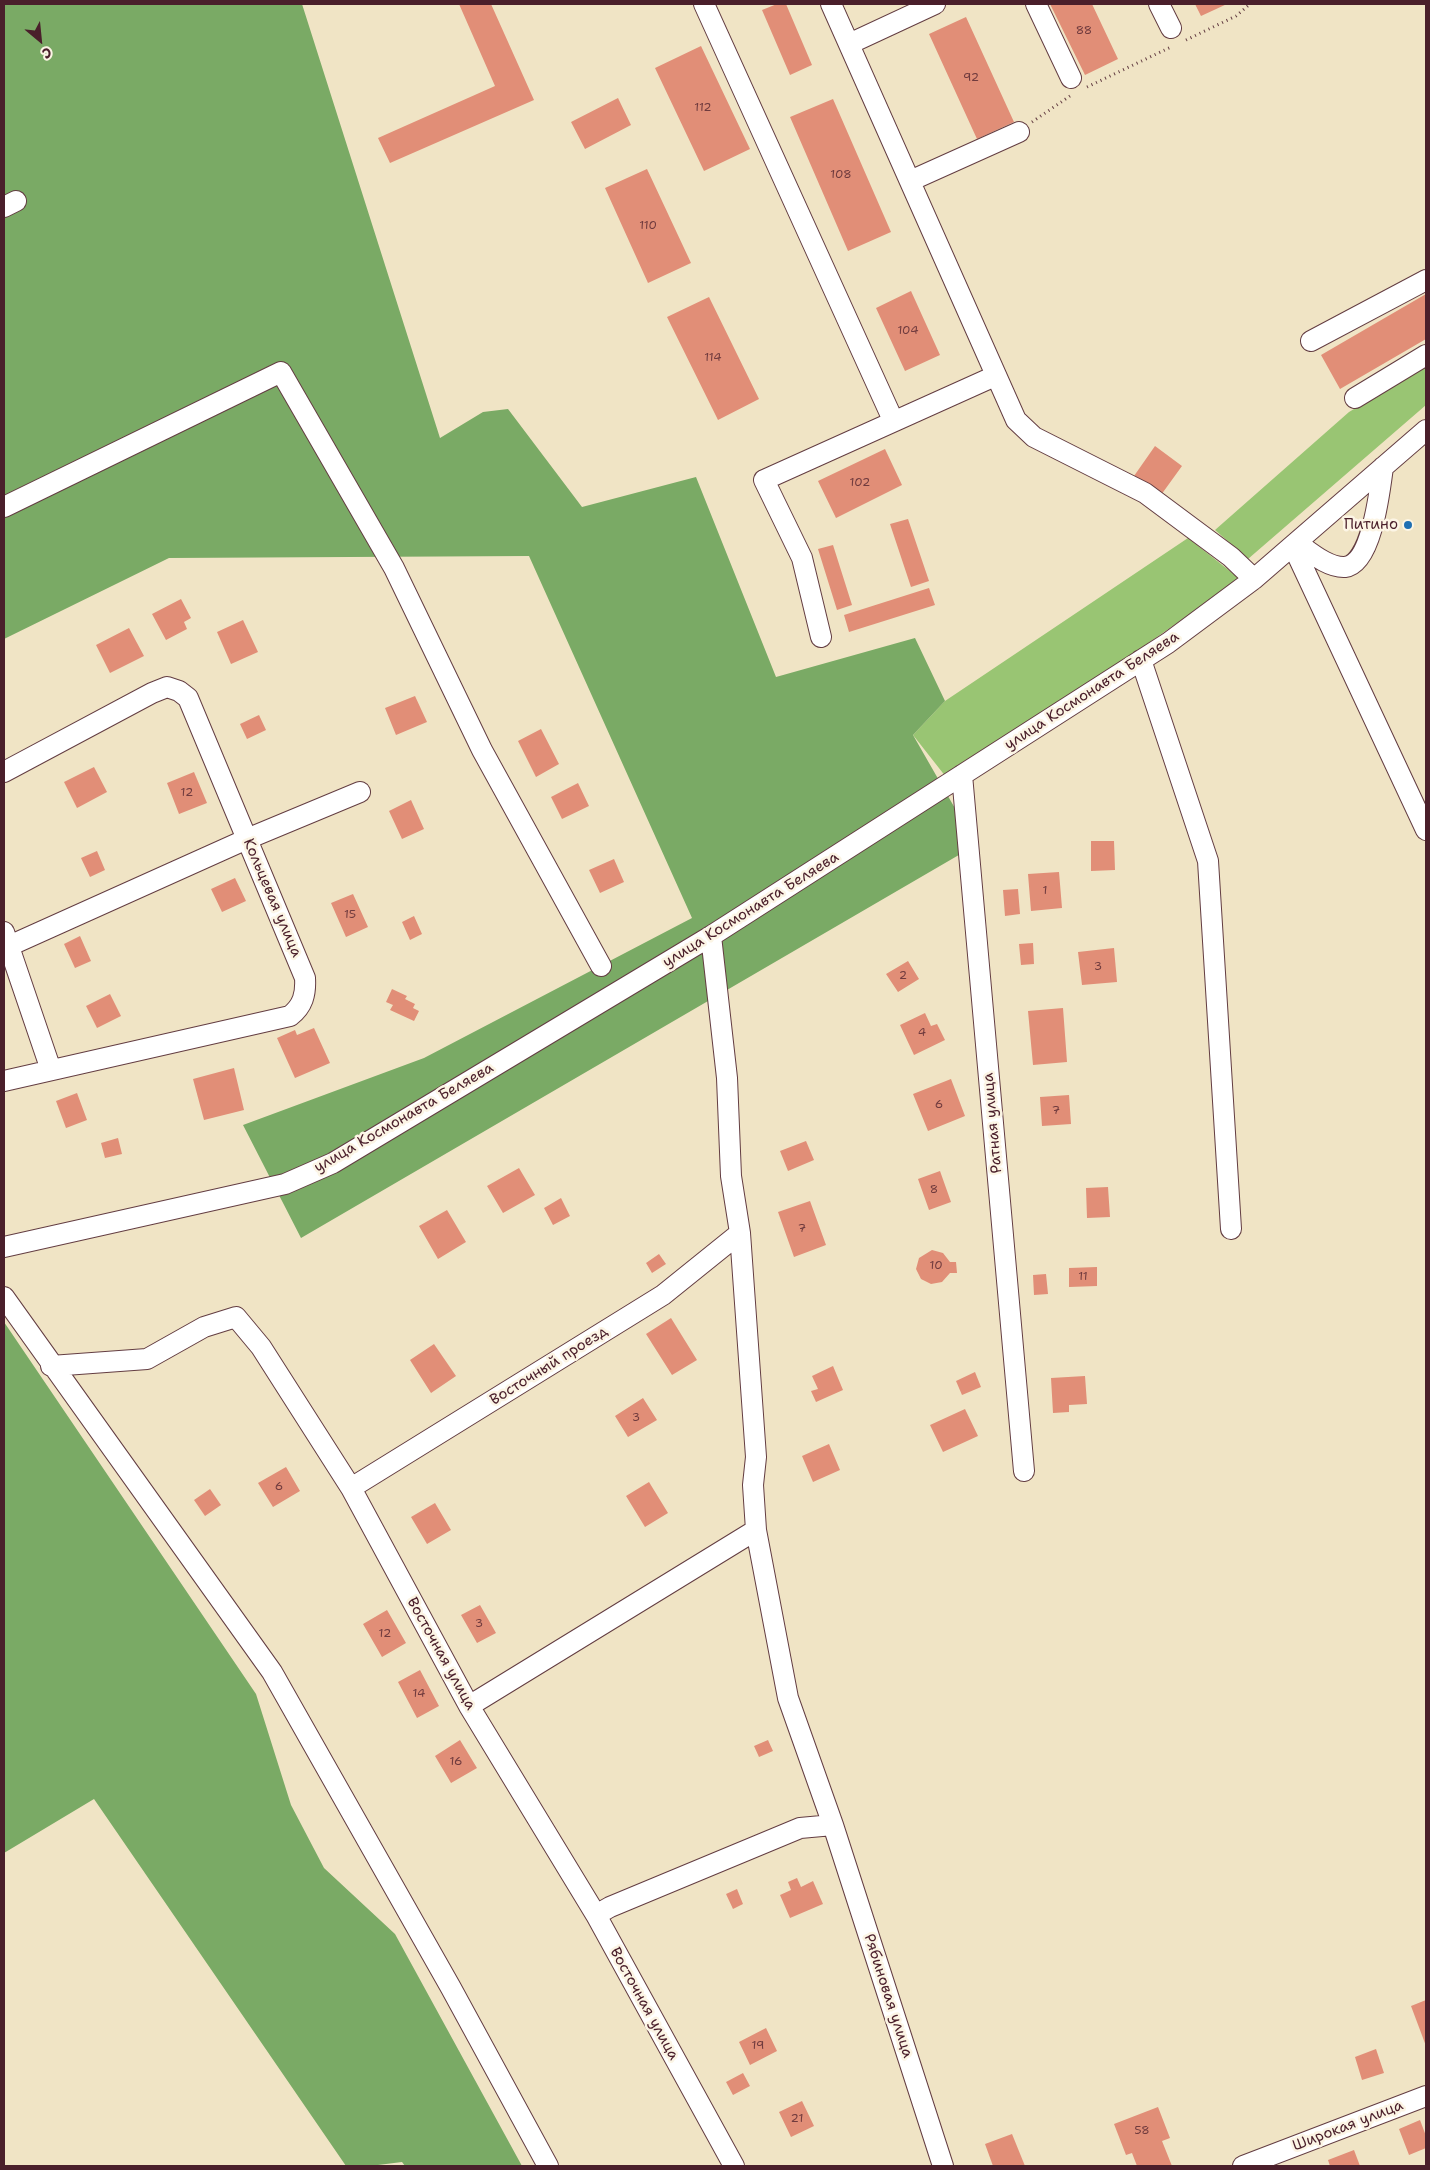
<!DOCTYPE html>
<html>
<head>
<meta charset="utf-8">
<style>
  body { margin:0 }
  #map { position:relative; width:1430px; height:2170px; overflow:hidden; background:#f0e4c5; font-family:"Shantell Sans",sans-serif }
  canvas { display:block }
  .frame { position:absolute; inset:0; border:5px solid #4a1f2b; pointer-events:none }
  .north { position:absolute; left:15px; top:15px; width:50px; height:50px; -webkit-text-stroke:4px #fcf5e5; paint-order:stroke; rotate:152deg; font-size:14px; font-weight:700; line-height:20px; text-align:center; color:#4a1f2b }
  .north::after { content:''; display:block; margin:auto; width:18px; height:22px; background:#4a1f2b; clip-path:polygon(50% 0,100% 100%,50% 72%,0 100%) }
</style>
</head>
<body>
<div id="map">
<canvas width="1430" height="2170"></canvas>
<div class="frame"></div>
<div class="north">С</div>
</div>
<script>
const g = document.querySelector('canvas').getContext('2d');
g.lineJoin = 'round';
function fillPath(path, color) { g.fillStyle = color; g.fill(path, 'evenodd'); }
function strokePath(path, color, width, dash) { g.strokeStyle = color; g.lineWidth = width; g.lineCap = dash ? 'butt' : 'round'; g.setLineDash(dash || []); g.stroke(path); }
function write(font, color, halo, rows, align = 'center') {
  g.font = font + ' "Shantell Sans",sans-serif'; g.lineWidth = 5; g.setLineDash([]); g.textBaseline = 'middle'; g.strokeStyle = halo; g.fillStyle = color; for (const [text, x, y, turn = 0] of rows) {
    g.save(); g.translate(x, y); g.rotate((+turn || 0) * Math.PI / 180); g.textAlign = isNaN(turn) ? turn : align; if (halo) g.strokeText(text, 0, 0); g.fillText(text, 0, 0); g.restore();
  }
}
fillPath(new Path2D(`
  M1426 366V405L1248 559 1215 530 1349 412Z
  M1188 538 1240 579 1137 651 946 777 913 735 945 701Z`), '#99c573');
fillPath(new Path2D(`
  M4 4H302L440 438 483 412 508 409 582 507 696 477 776 677 915 638 945 701 913 735 976 845 301 1238 243 1125 424 1058 692 918 529 556 169 558 4 639Z
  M4 1322 256 1694 291 1805 324 1868 395 1934 522 2166H405L402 2162 370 2166H346L94 1799 4 1853Z`), '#7aaa65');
fillPath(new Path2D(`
  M459 4H491L534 100 390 163 378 138 495 86Z
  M777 4H786L812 65 790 75 762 10Z
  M1050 4H1092L1118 59 1085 75Z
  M1195 4H1227L1201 16Z
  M966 17 1014 122 977 139 929 34Z
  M701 46 750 149 704 171 655 68Z
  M618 98 631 125 585 149 571 122Z
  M833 99 891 232 848 251 790 117Z
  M647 169 691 263 648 283 605 188Z
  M911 291 940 355 905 371 876 308Z
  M1426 294V339L1340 389 1321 355Z
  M709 297 759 399 718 420 667 317Z
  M1155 446 1182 466 1161 495 1134 476Z
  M885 449 902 485 836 518 818 481Z
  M908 519 929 581 911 587 890 524Z
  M833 545 852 605 837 610 818 549Z
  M929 588 935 605 849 632 844 615Z
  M181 599 191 618 184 622 187 629 166 640 152 614Z
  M243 620 258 652 231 664 217 632Z
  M129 628 144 656 110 673 96 645Z
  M415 696 427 722 396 735 385 708Z
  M259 715 266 730 247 739 240 724Z
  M541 729 559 764 536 777 518 741Z
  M94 767 107 792 77 808 64 782Z
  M194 772 207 803 179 814 167 783Z
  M578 783 589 806 562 819 551 797Z
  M411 800 424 829 402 839 389 811Z
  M1091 841H1114L1115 870 1091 871Z
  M97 851 105 870 90 877 81 858Z
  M614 859 624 882 600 893 589 870Z
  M1059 872 1062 908 1031 911 1028 874Z
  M235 878 246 901 222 912 211 889Z
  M1018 889 1020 914 1005 916 1003 890Z
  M353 894 368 927 346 937 331 903Z
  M414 916 422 934 410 940 402 922Z
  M80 936 91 961 75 968 64 944Z
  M1033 943 1034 964 1021 965 1019 944Z
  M1114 948 1117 982 1082 985 1078 952Z
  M908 961 919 979 898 992 886 974Z
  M392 989 407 996 405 999 415 1004 413 1008 419 1011 414 1021 390 1010 393 1005 386 1002Z
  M110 994 121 1016 97 1028 86 1006Z
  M1063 1008 1067 1062 1033 1065 1028 1011Z
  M925 1013 931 1026 937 1024 945 1040 914 1055 900 1025Z
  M314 1028 330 1063 295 1078 277 1038 295 1030 297 1035Z
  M234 1068 244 1110 204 1120 193 1079Z
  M951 1079 965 1116 928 1131 913 1094Z
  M77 1093 87 1120 66 1128 56 1101Z
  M1069 1095 1071 1124 1042 1126 1040 1097Z
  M118 1138 122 1154 105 1158 101 1143Z
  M806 1141 814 1160 788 1171 780 1151Z
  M519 1168 535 1195 503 1213 487 1186Z
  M940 1171 951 1202 929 1210 918 1179Z
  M1108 1187 1110 1217 1087 1218 1086 1188Z
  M561 1198 570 1216 553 1225 544 1208Z
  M810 1201 826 1245 794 1257 778 1212Z
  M447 1210 466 1242 438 1259 419 1226Z
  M932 1250 943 1253 950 1262H956L957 1273H950L942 1282 931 1284 921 1279 916 1269 919 1258Z
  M659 1254 666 1264 652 1273 646 1263Z
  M1097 1267V1286L1069 1287V1268Z
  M1046 1274 1048 1294 1034 1295 1033 1275Z
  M671 1318 697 1360 672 1375 646 1334Z
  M434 1344 456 1376 431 1393 410 1360Z
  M833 1366 843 1390 816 1402 811 1391 818 1389 812 1376Z
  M975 1372 981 1387 962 1395 956 1381Z
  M1085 1376 1087 1404 1069 1405V1412L1053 1413 1051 1378Z
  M643 1398 657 1420 628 1437 615 1416Z
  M965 1409 978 1436 943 1452 930 1425Z
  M829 1444 840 1470 813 1482 802 1456Z
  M286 1467 300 1491 273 1507 258 1483Z
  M649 1482 668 1513 645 1527 626 1496Z
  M210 1489 221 1505 205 1516 194 1500Z
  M435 1503 451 1530 427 1544 411 1517Z
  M480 1605 496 1633 477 1643 461 1615Z
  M387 1610 406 1643 382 1657 363 1624Z
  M420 1670 439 1706 417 1718 398 1682Z
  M460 1740 477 1768 451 1783 435 1756Z
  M768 1740 773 1751 759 1757 754 1746Z
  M797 1878 801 1887 813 1881 823 1904 790 1918 780 1895 791 1890 788 1882Z
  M737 1889 743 1904 733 1909 726 1894Z
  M1426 2000V2046L1411 2006Z
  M766 2028 777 2051 750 2065 739 2042Z
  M1376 2049 1384 2073 1362 2080 1355 2057Z
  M743 2073 750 2086 733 2095 726 2082Z
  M802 2101 814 2126 791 2137 779 2112Z
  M1158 2107 1170 2138 1162 2141 1172 2166H1137L1132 2153 1126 2155 1114 2124Z
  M1420 2120 1426 2136V2148L1409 2155 1399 2129Z
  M1012 2134 1025 2166H993L985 2144Z
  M1354 2150 1360 2166H1330L1328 2160Z`), '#e18e77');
const minor = new Path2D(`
  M704 4 893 420
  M831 4 1016 420 1034 437 1145 493 1231 557 1254 579
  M1036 4 1071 78
  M1159 4 1171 28
  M849 44 935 4
  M910 181 1019 132
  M4 207 16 201
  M1311 341 1426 280
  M1355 398 1426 355
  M4 507 281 372 394 568 482 750 601 966
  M1297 543C1310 552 1328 568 1345 567 1372 564 1380 489 1383 467
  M1293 546 1426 830
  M821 637 802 558 764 480 995 376
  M1141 660 1208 861 1231 1229
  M4 772 152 693 167 687 179 691 188 698 305 978C306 994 303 1006 290 1016L4 1081
  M962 775 1024 1471
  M4 932 51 1070
  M9 946 247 839 360 792
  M4 1247 285 1184 333 1163 711 936 1168 643 1254 579 1426 430
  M4 1297 272 1672 451 1988 548 2166
  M51 1366 147 1359 204 1327 236 1317 261 1347 351 1488 469 1706 596 1915 734 2166
  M351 1488 663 1295 740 1233
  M469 1706 756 1530
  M833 1825 943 2166
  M596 1915 610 1907 800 1828 833 1825 788 1698 756 1530 753 1485 756 1457 740 1233 731 1176 727 1078 711 936
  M1243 2166 1426 2096`);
strokePath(minor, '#633d42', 22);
strokePath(new Path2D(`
  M1186 40 1236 16 1250 4
  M1087 87 1171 47
  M1032 122 1070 96`), '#633d42', 3, [1, 4]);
strokePath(minor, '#fff', 20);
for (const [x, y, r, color] of [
  [1408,525,5,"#1f6fb2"]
]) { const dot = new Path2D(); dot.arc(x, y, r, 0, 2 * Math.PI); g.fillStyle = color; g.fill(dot); strokePath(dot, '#fcf5e5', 2); }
write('12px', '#703b3e', null, [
  ["88",1084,31],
  ["92",971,78],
  ["112",703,108],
  ["108",841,175],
  ["110",648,226],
  ["104",908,331],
  ["114",713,358],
  ["102",860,483],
  ["12",187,793],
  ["1",1045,891],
  ["15",350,915],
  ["3",1098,967],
  ["2",903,976],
  ["4",922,1033],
  ["6",939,1105],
  ["7",1056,1111],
  ["8",934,1190],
  ["7",802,1229],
  ["10",936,1266],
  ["11",1083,1277],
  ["3",636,1418],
  ["6",279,1487],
  ["3",479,1624],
  ["12",385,1634],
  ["14",419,1694],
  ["16",456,1762],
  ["19",758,2046],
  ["21",797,2119],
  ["58",1142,2131]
]);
write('15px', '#4a1f2b', '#fcf5e5', [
  ["Питино",1398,525]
], 'right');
write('15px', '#4a1f2b', '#fcf5e5', [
  ["улица Космонавта Беляева",1092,691,-33],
  ["Кольцевая улица",272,898,67],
  ["улица Космонавта Беляева",751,910,-32],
  ["улица Космонавта Беляева",404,1118,-30],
  ["Ратная улица",993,1123,-95],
  ["Восточный проезд",549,1366,-32],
  ["Восточная улица",441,1654,61],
  ["Рябиновая улица",888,1996,72],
  ["Восточная улица",644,2004,61],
  ["Широкая улица",1348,2126,-21]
]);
</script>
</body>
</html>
